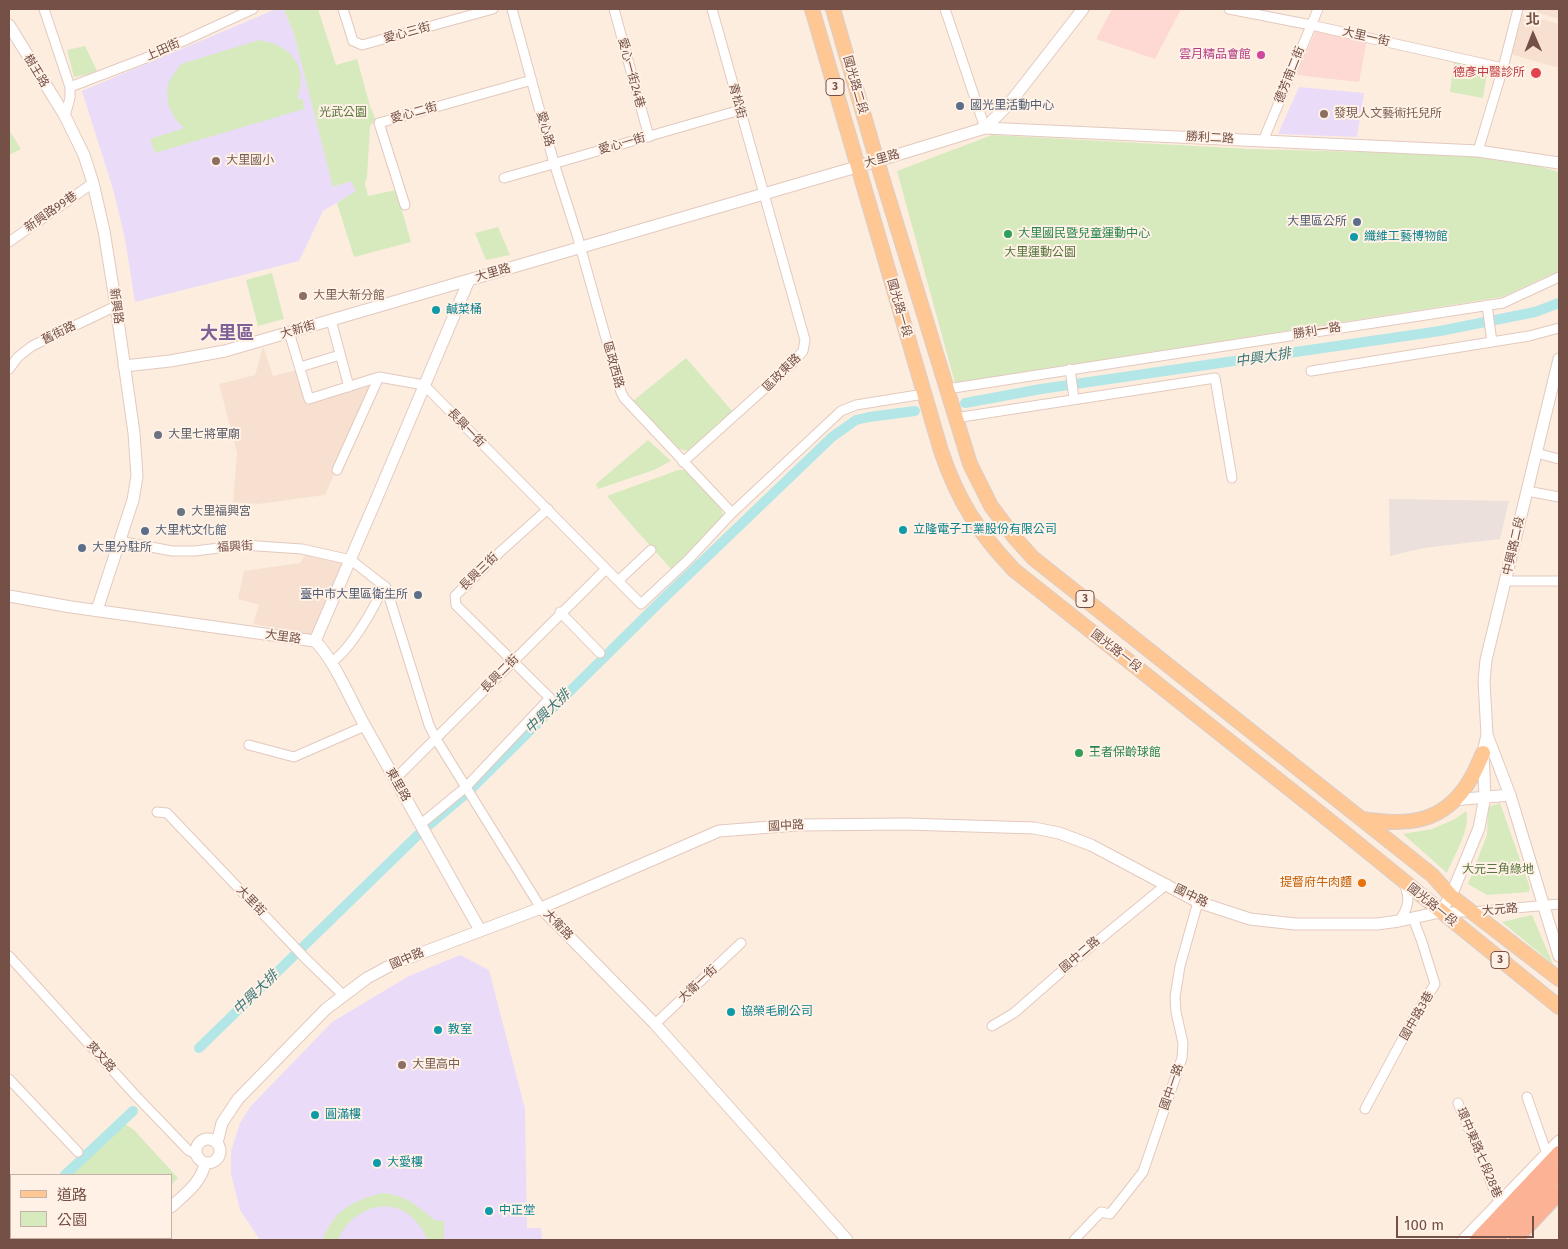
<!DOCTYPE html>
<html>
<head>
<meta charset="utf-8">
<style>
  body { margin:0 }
  #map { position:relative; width:1568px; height:1249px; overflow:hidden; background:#fdeddf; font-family:"Fira Sans","Noto Sans TC",sans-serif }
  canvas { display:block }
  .frame { position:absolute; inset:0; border:10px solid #745046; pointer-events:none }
  .legend { position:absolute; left:10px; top:1174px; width:162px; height:65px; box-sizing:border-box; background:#fff1e6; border:1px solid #c7b1a6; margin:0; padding:6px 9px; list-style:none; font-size:15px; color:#745046 }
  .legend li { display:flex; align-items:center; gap:10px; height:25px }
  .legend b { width:25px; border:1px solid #c7b1a6 }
  .north { position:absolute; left:1508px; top:10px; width:50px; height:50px; -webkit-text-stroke:4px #fff1e6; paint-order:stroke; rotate:359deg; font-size:14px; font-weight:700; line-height:20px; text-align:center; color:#745046 }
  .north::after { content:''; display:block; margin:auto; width:18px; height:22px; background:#745046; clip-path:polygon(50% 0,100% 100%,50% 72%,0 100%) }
  .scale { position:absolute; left:1396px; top:1216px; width:138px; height:22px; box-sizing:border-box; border:2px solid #745046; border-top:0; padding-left:6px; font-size:15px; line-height:18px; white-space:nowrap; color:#745046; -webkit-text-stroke:4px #fff1e6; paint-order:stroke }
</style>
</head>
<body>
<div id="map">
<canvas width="1568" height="1249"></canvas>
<div class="frame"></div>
<ul class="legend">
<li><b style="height:6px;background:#fec794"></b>道路</li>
<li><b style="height:14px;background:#d6eabe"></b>公園</li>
</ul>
<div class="north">北</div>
<div class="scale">100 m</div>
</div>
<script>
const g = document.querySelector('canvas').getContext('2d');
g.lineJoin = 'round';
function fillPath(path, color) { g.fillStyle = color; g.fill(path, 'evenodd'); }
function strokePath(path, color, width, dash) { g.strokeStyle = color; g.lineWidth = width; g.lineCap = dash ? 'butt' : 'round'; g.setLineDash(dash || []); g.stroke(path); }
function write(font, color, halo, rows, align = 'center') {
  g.font = font + ' "Fira Sans","Noto Sans TC",sans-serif'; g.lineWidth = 4; g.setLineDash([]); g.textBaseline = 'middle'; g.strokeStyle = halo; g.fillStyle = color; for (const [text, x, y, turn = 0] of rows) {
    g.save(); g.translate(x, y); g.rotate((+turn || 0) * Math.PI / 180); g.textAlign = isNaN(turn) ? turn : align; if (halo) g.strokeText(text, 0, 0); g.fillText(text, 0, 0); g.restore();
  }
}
fillPath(new Path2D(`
  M1524 9H1559V19Z
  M1523 14 1559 24V68L1510 54Z
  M263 346 273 376 297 370 307 404 373 385 325 495 258 504 233 502 237 453 219 384 255 375Z
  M306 553 346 561 311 635 253 624 259 605 238 599 244 571 300 563Z`), '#f7e0d0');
fillPath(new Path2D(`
  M1112 9H1181L1155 59 1096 39Z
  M1319 29 1367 39 1359 82 1297 75 1315 32Z`), '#fed8d2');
fillPath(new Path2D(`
  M1389 499 1509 501 1500 539 1423 548 1390 556Z`), '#ebe0db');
fillPath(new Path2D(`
  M276 9H284L294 34 334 187 351 181 357 191 323 211 299 261 135 302 125 239 113 189 82 91Z
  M1299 87 1364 93 1357 137 1278 134Z
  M460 955 489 970 525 1109 527 1228H541L542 1240H260L240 1210 231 1174V1151L240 1123 250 1107 332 1022 407 977Z`), '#eadcf9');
fillPath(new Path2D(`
  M284 9H318L336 65 357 59 370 106 376 120 370 126 367 177 365 184 368 196 396 190 411 242 354 257 337 203 356 191 351 181 333 187 294 34Z
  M259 40C292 45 309 67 297 99H303L304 109 155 153 150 139 184 128 176 120 172 113 168 104 167 90 169 81 181 64Z
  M85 46 97 71 85 75 74 77 67 50Z
  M1454 62 1488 67 1483 98 1450 92Z
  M9 130 21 149 9 155Z
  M992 135 1251 149 1476 155 1528 163 1559 172V271L1502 297 955 383 897 171Z
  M498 227 510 255 486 260 475 233Z
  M272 273 284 319 258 326 246 280Z
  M686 358 733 412 698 443 687 451 676 448 633 401Z
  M648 440 671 461 654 470 598 489 596 484Z
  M678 470H684C696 482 721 501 724 518L672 570 636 530 607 496Z
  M1500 803 1530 888 1529 892 1487 895 1468 884 1487 835 1488 807Z
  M1466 811C1472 826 1453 858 1447 873L1403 834 1432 829 1455 819Z
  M1532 915 1553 964 1502 922Z
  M122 1122 134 1130 178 1178 171 1185V1175H69Z
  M382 1193C405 1195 417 1205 434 1220L444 1221V1240H428C422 1228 413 1214 399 1209 374 1200 347 1217 338 1240H323C333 1210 353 1201 382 1193Z
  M11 1233V1238H116L114 1240H9V1235Z`), '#d6eabe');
strokePath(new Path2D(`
  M965 403 1041 389 1440 331 1535 312 1559 303
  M199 1048 422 831 467 793 662 600 832 437 856 420 869 417 915 411
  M65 1175 133 1111
  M9 1232 11 1229`), '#b3e6e6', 10);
const minor = new Path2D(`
  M44 9 70 87V98L65 116
  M343 9 353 41 362 45 493 9
  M512 9 554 163 577 235 621 392 624 398 732 513
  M614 9 649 137
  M945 9 985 128
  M1229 9 1311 25 1503 68
  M70 87 151 56 253 9
  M1263 141 1318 9
  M1478 151 1503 68 1518 9
  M504 178 740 110
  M405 205 379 123 532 80
  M9 242 93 183
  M1487 305 1492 342
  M331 320 349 387
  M289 332 309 399 379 377 424 385 641 604 688 560 732 513 841 411 856 405 924 394
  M300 367 340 355
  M9 369 18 357 32 346 116 306
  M1070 369 1074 398
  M1311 371 1529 336 1559 328
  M947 389 1503 303 1559 277
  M955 418 1215 378 1232 478
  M1536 453 1559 459
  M683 462 792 364 803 351 805 340 712 9
  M337 470 379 377
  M1527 491 1559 497
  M119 541 172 551H195L243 545 302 549 351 560 383 585 386 587 429 725 436 739 541 908
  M618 581 651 550
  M1506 581H1559
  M560 612 600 653
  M331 662C349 652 377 605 383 585
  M249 745 294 757 365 726
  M395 779 606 569
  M157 812 167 813 305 958 344 996
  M421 824 466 787 550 698 456 605 455 596 500 552 548 509
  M1441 912H1472L1559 904
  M1399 921C1408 909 1411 898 1404 884
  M9 956 136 1096 188 1150 196 1154
  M655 1024 741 943
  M992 1026 1014 1013 1078 957 1167 884
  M9 1079 78 1152
  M1527 1097 1547 1154
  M1458 1103 1500 1204
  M1365 1109 1416 1014 1435 984 1422 942 1413 918
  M1074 1240 1101 1212 1110 1214 1143 1172 1182 1058 1183 1043 1176 1012 1175 997 1180 966 1198 902`);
const tertiary = new Path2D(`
  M9 25 65 116 84 155 93 183 104 231 116 306 134 433 137 476 133 500 97 610
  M985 128 1478 151 1559 163
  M124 366 170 361 225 351 877 161 985 128 1009 104 1083 9
  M9 596 71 607 315 641
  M315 641 376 500 469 280
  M315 641C335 661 351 701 365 726 403 794 442 862 480 930
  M1487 735 1510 795 1559 956
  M1453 800 1510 795
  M541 908 655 1024 847 1240
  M196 1151a12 12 0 1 1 24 0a12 12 0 1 1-24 0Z
  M217 1143 222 1123 238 1099 326 1009 367 978 395 963 541 908 719 831 797 825 906 824 1034 828 1059 833 1091 845 1198 902 1250 919 1295 924H1377L1399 921 1440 912 1451 896 1479 828 1485 796 1483 753 1487 735 1484 681 1486 660 1559 359
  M171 1207C185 1194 202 1182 205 1163
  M138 1240 140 1238
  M1463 1240 1559 1141
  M1505 1240 1520 1225`);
const primary = new Path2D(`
  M812 9 941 451C958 501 978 532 1014 570L1330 821 1559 1007
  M833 9 877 161 970 464 991 506 1015 538 1033 558 1432 875 1451 896 1559 979
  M1362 819C1407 826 1444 824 1470 780 1475 772 1479 762 1483 753`);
const trunk = new Path2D(`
  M1477 1240 1559 1153
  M1496 1240 1559 1173
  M1515 1240 1559 1193`);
strokePath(minor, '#e3c9be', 11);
strokePath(tertiary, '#e3c9be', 13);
strokePath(primary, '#d8cecb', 16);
strokePath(trunk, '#d8cecb', 16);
strokePath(minor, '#fff', 9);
strokePath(tertiary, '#fff', 11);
strokePath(primary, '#fec794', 14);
strokePath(trunk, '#fcb294', 14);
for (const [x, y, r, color] of [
  [1261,55,5,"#d1479c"],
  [1536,73,6,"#e0444e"],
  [960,106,5,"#5c6f8a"],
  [1324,114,5,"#8d6e63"],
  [216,161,5,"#8d6e63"],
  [1357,222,5,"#5c6f8a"],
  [1008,234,5,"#2e9e5b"],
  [1354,237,5,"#0f9aa8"],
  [303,296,5,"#8d6e63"],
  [436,310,5,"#0f9aa8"],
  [158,435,5,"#6b7280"],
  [181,512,5,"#6b7280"],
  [903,530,5,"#0f9aa8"],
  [145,531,5,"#5c6f8a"],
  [82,548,5,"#5c6f8a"],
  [418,595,5,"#5c6f8a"],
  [1079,753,5,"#2e9e5b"],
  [1362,883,5,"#e8710a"],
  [731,1012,5,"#0f9aa8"],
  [438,1030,5,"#0f9aa8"],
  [402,1065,5,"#8d6e63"],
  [315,1115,5,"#0f9aa8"],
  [377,1163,5,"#0f9aa8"],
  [489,1211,5,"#0f9aa8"]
]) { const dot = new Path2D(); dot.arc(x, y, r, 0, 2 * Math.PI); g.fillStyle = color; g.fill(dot); strokePath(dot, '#fff1e6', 2); }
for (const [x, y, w] of [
  [835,87,18],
  [1085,599,18],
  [1500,960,18]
]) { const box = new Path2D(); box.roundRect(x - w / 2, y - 8.5, w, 17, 4); g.fillStyle = '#fff1e6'; g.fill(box); strokePath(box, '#745046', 1); }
write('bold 11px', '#745046', null, [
  ["3",835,87],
  ["3",1085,599],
  ["3",1500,960]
]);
write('12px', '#745046', '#fff1e6', [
  ["愛心三街",407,33,-15],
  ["大里一街",1366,37,13],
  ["上田街",163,50,-24],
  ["樹王路",36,71,59],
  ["愛心一街24巷",631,73,75],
  ["德芳南二街",1290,75,-68],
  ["國光路二段",855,85,74],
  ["青松街",737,101,75],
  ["愛心二街",414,113,-16],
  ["愛心路",545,129,75],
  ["勝利二路",1210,138,3],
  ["愛心一街",622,144,-16],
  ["大里路",882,159,-16],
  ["新興路99巷",51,212,-35],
  ["大里路",493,273,-16],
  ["新興路",116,306,82],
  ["國光路一段",899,308,74],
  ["大新街",298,330,-16],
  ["勝利一路",1317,331,-9],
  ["舊街路",59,333,-26],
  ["區政西路",613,365,74],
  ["區政東路",782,373,-45],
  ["長興一街",466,428,46],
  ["中興路二段",1514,546,-77],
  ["福興街",235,547,-3],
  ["長興三街",479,572,-44],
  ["大里路",283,637,8],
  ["國光路一段",1116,651,38],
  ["長興二街",500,674,-45],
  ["東里路",398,785,60],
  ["國中路",786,826,-3],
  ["國中路",1191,896,26],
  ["大里街",251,901,46],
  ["國光路一段",1432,905,39],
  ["大元路",1500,910,-5],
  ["大衛路",558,925,46],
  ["國中二路",1080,955,-40],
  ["國中路",407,959,-23],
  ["大衛一街",698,984,-43],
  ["國中路3巷",1417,1016,-60],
  ["爽文路",101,1057,48],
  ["國中一路",1172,1087,-71],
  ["環中東路七段28巷",1479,1153,67]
]);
write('12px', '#b23c85', '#fff1e6', [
  ["雲月精品會館",1251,55]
], 'right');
write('12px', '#be3a42', '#fff1e6', [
  ["德彥中醫診所",1525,73]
], 'right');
write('12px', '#4e5e75', '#fff1e6', [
  ["國光里活動中心",970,106],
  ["大里區公所",1347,222,"right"],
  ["大里杙文化館",155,531],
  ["大里分駐所",92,548],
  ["臺中市大里區衛生所",408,595,"right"]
], 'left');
write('12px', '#55743c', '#fff1e6', [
  ["光武公園",343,113],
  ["大里運動公園",1040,253],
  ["大元三角綠地",1498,870]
]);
write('12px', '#785e54', '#fff1e6', [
  ["發現人文藝術托兒所",1334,114],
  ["大里國小",226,161],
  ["大里大新分館",313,296],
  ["大里高中",412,1065]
], 'left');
write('12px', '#27864d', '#fff1e6', [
  ["大里國民暨兒童運動中心",1018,234],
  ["王者保齡球館",1089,753]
], 'left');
write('12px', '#0d838f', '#fff1e6', [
  ["纖維工藝博物館",1364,237],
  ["鹹菜桶",446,310],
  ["立隆電子工業股份有限公司",913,530],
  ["協榮毛刷公司",741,1012],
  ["教室",448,1030],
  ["圓滿樓",325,1115],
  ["大愛樓",387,1163],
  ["中正堂",499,1211]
], 'left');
write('12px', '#5b616d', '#fff1e6', [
  ["大里七將軍廟",168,435],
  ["大里福興宮",191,512]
], 'left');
write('12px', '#c56008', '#fff1e6', [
  ["提督府牛肉麵",1352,883]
], 'right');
write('italic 14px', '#3a797a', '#fff1e6', [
  ["中興大排",1263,358,-9],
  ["中興大排",548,712,-44],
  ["中興大排",256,993,-44]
]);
write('bold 18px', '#7d6197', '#fff1e6', [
  ["大里區",227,334]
]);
</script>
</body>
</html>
